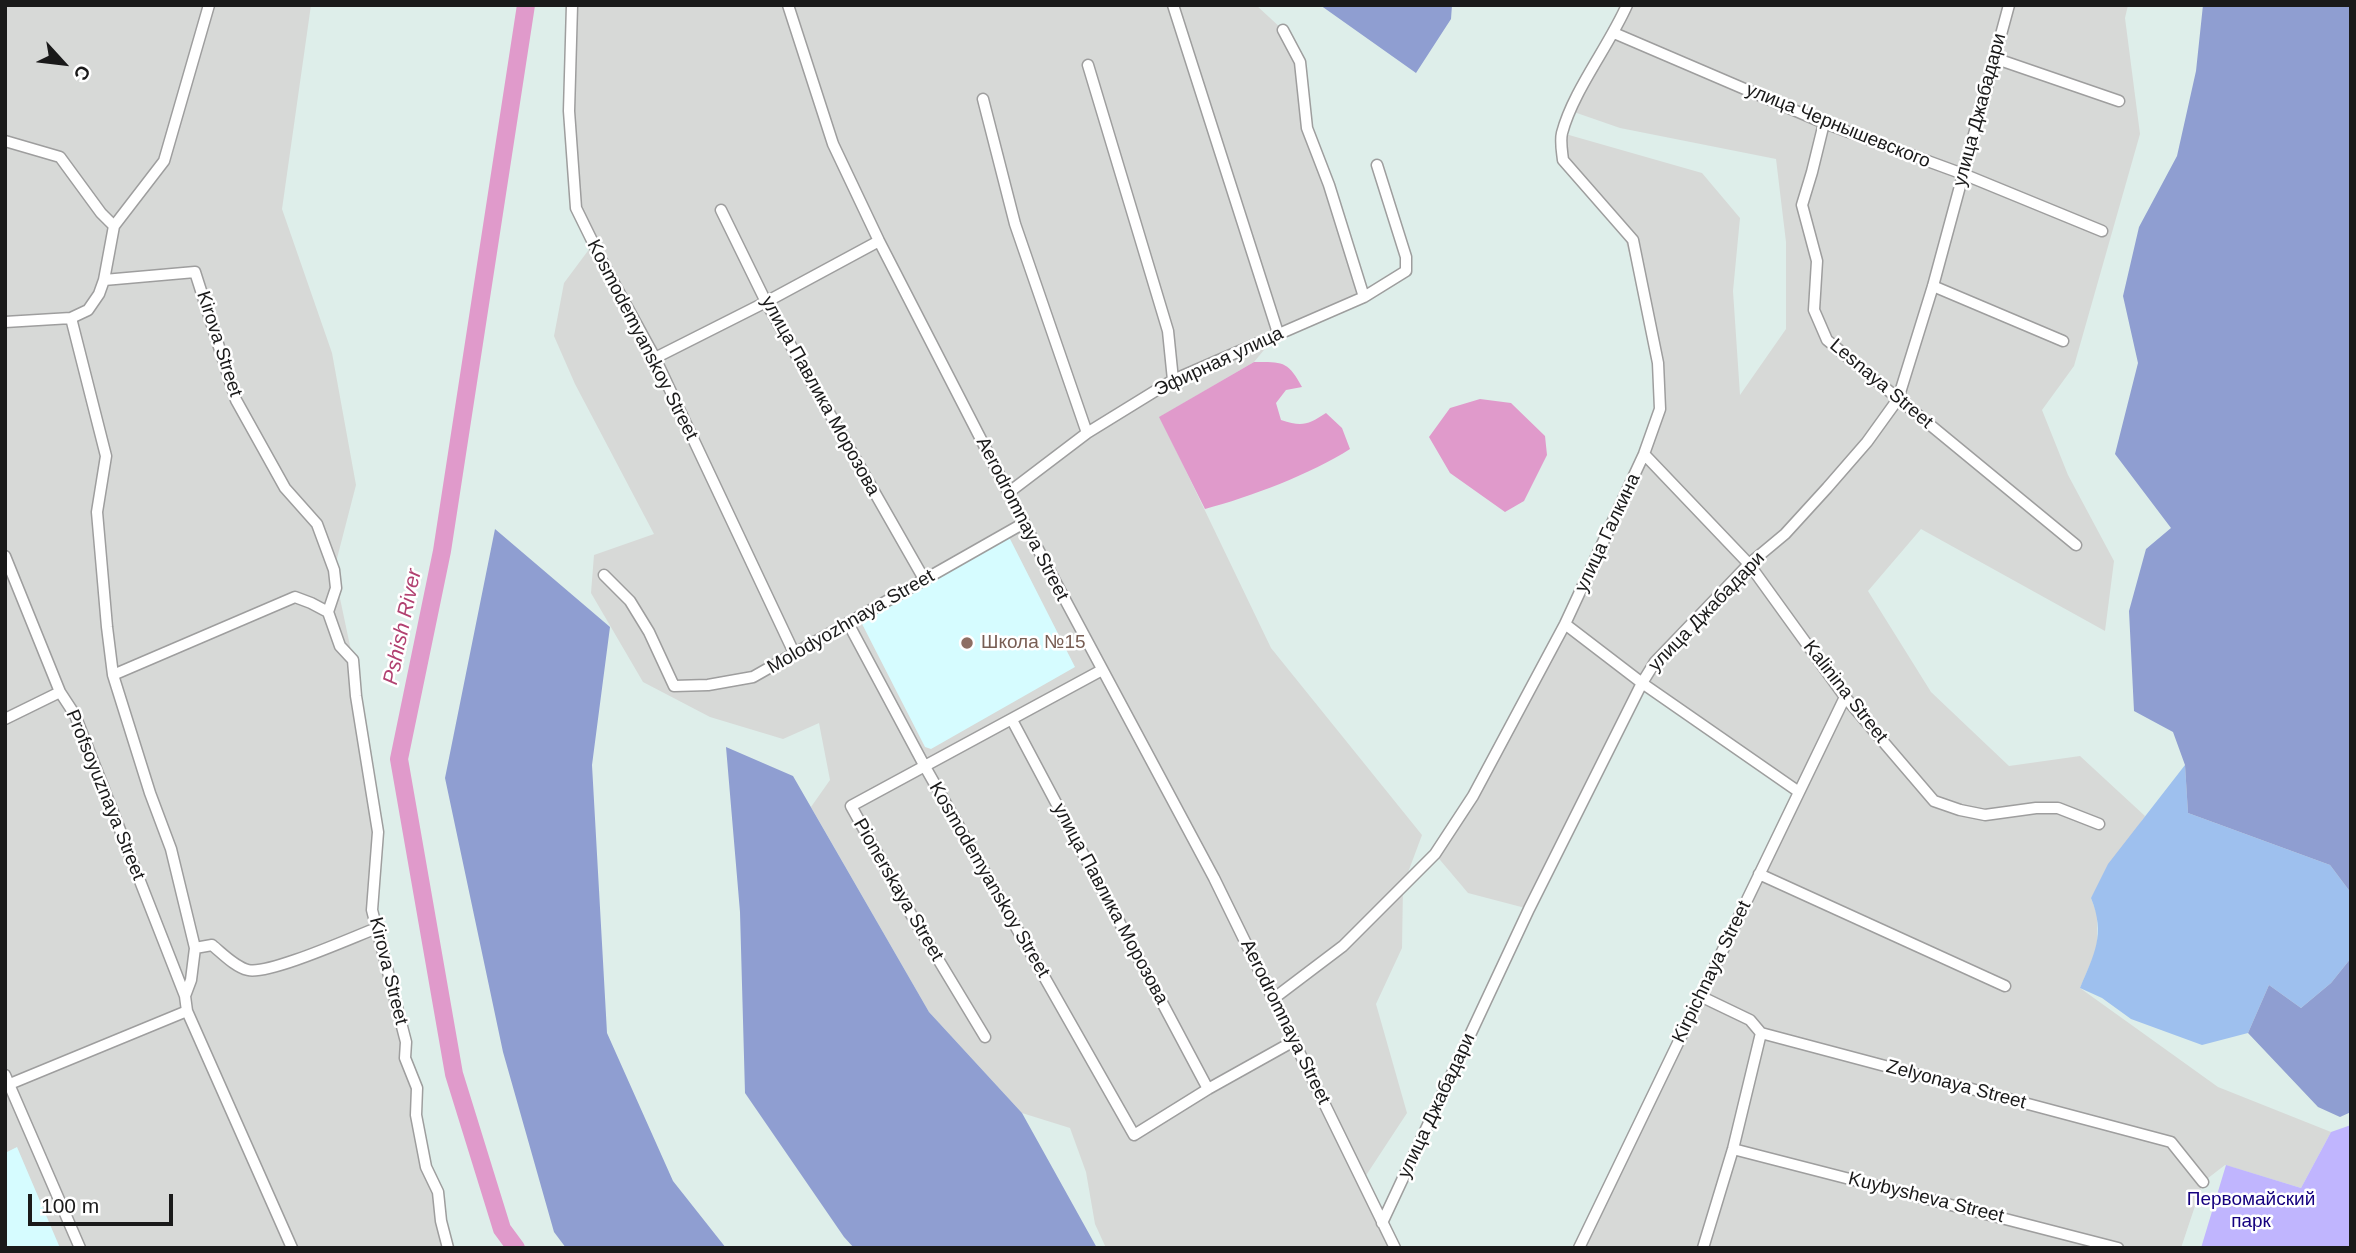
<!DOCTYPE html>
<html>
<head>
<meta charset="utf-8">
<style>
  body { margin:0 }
  #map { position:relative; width:2356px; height:1253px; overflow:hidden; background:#deeeea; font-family:Helvetica,sans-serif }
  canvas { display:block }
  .frame { position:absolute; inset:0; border:7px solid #1a1a1a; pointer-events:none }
  .north { position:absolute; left:28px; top:28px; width:70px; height:70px; -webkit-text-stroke:5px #fff; paint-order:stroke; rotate:117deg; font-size:19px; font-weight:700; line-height:28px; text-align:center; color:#1a1a1a }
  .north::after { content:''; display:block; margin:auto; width:24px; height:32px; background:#1a1a1a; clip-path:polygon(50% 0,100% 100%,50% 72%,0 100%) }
  .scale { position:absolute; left:28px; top:1194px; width:145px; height:32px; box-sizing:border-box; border:4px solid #1a1a1a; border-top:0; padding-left:9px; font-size:21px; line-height:24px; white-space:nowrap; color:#1a1a1a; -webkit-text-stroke:5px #fff; paint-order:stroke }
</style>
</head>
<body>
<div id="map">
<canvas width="2356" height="1253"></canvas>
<div class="frame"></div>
<div class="north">С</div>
<div class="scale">100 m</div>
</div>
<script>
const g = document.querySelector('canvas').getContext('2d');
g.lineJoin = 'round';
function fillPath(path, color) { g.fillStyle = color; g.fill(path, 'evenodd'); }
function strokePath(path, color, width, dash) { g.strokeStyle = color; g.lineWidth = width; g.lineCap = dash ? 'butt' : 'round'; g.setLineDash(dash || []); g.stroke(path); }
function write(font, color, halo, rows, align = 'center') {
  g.font = font + ' Helvetica,sans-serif'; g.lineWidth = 5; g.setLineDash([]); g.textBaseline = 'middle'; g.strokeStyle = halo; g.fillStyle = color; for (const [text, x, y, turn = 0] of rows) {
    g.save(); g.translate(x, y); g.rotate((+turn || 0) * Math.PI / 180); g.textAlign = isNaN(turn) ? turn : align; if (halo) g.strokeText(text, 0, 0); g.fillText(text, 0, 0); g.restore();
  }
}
fillPath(new Path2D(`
  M5 5H311L282 209 332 353 356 485 334 570 353 660 378 832 372 910 406 1042 449 1248H5Z
  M572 5H1256L1283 30 1300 62 1307 128 1364 297 1278 333 1254 362 1160 417 1271 648 1422 835 1403 886 1402 948 1376 1004 1407 1113 1363 1180 1395 1248H1106L1095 1224 1086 1172 1070 1128 1022 1113 929 1012 811 807 830 780 819 723 783 739 710 717 643 682 591 593 594 555 654 534 575 384 554 336 564 283 593 244 576 208 569 111Z
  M1623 5H2128L2125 18 2140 134 2074 366 2042 410 2068 475 2114 561 2105 631 1921 529 1868 591 1931 692 2009 766 2080 756 2145 816 2091 898 2097 914V948L2080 988 2218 1087 2331 1132 2301 1188 2225 1165 2203 1182 2181 1248H1579L1799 792 1642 683 1529 909 1468 893 1435 854 1565 624 1657 418 1658 363 1622 227 1571 171 1562 133 1702 173 1740 218 1733 291 1740 395 1786 329V242L1776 159 1620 128 1571 111Z`), '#d7d9d7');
fillPath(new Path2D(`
  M1008 535 1075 667 931 749 925 747 859 618Z
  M17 1147 60 1248H5V1153Z`), '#d6fcff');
fillPath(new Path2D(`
  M2185 765 2188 813 2330 865 2351 893V958L2331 983 2301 1008 2269 985 2248 1033 2202 1045 2131 1019 2102 998 2080 988C2094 954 2106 935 2091 898L2108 864Z`), '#9ec0ee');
fillPath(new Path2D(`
  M1320 5H1452L1451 19 1416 73Z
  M2203 5H2351V893L2330 865 2188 813 2185 765 2173 732 2134 711 2129 611 2146 549 2171 528 2115 454 2138 363 2123 296 2139 227 2177 156 2196 71Z
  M495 529 610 627 592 765 607 1033 673 1181 726 1248H566L554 1232 503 1052 445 778Z
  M726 747 793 776 929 1012 1022 1113 1097 1248H854L844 1237 745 1093 740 912Z
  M2351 958V1112L2340 1117 2318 1107 2248 1033 2269 985 2301 1008 2331 983Z`), '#8f9ed1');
fillPath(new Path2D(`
  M2351 1125V1248H2201L2226 1165 2301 1188 2331 1132Z`), '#c0b5fe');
fillPath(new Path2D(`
  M1254 362C1283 362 1288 361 1302 387L1286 390 1276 403 1281 420C1302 427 1308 425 1326 413L1342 428 1350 449C1311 474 1250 497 1205 509L1159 417Z
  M1480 399 1511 403 1545 436 1547 455 1524 501 1505 512 1450 473 1429 437 1450 408Z`), '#e09acb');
strokePath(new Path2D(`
  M516 1248 502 1229 454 1074 399 759 442 551 526 5`), '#e09acb', 18);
const minor = new Path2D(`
  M572 5 569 111 576 208 604 265 655 358 795 655
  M788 5 833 144 879 241 1024 523 1214 878 1395 1248
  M1173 5 1278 333
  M1283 30 1300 62 1307 128 1329 185 1364 297
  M1614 33 1824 123 1963 174 2102 231
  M1994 58 2119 101
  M1088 65 1168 331 1173 380
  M983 99 1015 224 1087 433
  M1824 123 1812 172 1802 205 1817 261 1814 310 1827 340 2076 545
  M5 141 60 157 101 213 114 226
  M721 210 766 302 924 579
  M104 280 195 272 236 400 285 488 317 524 334 570 336 588 328 612 311 603 295 597 113 675
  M1933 286 2063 341
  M71 318 106 456 97 512 107 627 113 675 150 793 171 849 195 948 191 980 185 996
  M5 322 71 318 88 310 99 294 104 280 114 226 164 161 209 5
  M655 358 766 302 879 241
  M1644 454 1749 564 1845 697 1934 801 1960 810 1985 815 2036 808H2058L2099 824
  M1008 493 1087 433 1173 380 1364 297 1406 271V257L1377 165
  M5 556 60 692 75 715 185 996 187 1011 292 1248
  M604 575 630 601 649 632 674 686 708 685 753 677 1024 523
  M328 612 340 646 353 660 356 696 378 832 372 910 406 1042 405 1058 417 1088 416 1115 426 1167 438 1192 441 1221 448 1248
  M848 623 924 765 1134 1135 1208 1089 1294 1041
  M1565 624 1642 683 1799 792
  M5 719 60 692
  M1012 720 1208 1089
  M1759 874 2005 986
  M195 948 212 945C222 953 235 967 248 970 269 975 353 937 377 928
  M1700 996 1750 1020 1761 1033 2171 1142 2203 1182
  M1273 999 1343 946 1435 854 1473 796 1565 624 1644 454 1660 409 1658 363 1633 240 1563 160C1562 151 1560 141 1562 133 1573 91 1609 46 1627 5
  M985 1037 912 916 851 806 1102 670
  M5 1075 80 1248
  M5 1086 187 1011
  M1733 1149 2118 1248
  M1382 1223 1529 909 1642 683 1655 662 1749 564 1785 534 1827 488 1867 442 1898 399 1933 286 2009 5
  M1579 1248 1845 697
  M1703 1248 1733 1149 1761 1033`);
strokePath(minor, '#9e9e9e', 13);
strokePath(minor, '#fff', 10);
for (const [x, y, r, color] of [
  [967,643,7,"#8d6e63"]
]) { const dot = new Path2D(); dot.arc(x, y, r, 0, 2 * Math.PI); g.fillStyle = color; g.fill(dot); strokePath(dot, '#fff', 2.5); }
write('19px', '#1a1a1a', '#fff', [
  ["улица Джабадари",1980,110,-75],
  ["улица Чернышевского",1838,126,22],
  ["Kosmodemyanskoy Street",642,340,63],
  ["Kirova Street",219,344,72],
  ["Эфирная улица",1219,362,-25],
  ["Lesnaya Street",1881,384,40],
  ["улица Павлика Морозова",820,396,61],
  ["Aerodromnaya Street",1022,519,63],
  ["улица Галкина",1608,533,-65],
  ["улица Джабадари",1707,612,-46],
  ["Molodyozhnaya Street",851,622,-30],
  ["Kalinina Street",1845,692,52],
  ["Profsoyuznaya Street",105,795,68],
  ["Kosmodemyanskoy Street",989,880,60],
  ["Pionerskaya Street",898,890,60],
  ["улица Павлика Морозова",1110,904,62],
  ["Kirova Street",388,971,76],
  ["Kirpichnaya Street",1712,972,-64],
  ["Aerodromnaya Street",1285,1022,64],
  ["Zelyonaya Street",1956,1085,15],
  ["улица Джабадари",1437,1106,-65],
  ["Kuybysheva Street",1926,1198,14]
]);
write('19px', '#785e54', '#fff', [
  ["Школа №15",981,643]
], 'left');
write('19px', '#15017f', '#fff', [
  ["Первомайский",2251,1200],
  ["парк",2251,1222]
]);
write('italic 21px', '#b14070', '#fff', [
  ["Pshish River",403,627,-78]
]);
</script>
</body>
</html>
